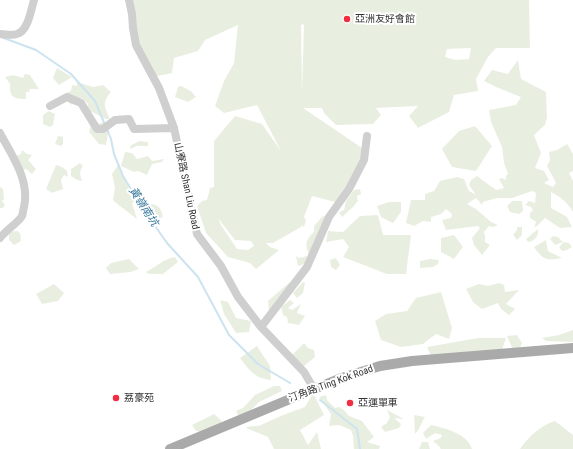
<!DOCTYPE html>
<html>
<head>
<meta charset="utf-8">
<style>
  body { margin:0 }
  canvas { display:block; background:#fff }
</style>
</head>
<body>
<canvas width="573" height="449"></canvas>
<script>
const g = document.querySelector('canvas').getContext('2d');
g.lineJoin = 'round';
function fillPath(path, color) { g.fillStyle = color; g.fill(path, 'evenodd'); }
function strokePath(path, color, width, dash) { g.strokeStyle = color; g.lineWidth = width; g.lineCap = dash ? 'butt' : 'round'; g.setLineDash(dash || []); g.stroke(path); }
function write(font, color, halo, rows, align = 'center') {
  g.font = font + ' "Roboto Condensed","Noto Sans TC",sans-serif'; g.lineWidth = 4; g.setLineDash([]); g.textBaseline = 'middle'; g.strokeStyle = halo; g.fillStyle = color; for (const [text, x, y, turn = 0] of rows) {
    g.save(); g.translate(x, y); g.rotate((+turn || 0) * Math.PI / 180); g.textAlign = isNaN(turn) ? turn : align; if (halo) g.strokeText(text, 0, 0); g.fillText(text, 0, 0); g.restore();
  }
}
fillPath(new Path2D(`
  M127 0H529L530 48H496L488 57 476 79 478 91 454 95 449 112 418 128 409 116 418 106 376 108 381 115 373 124 336 125 324 113 322 108H303L365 150 339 203 312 196 304 217 306 220 304 227 302 225 301 227 273 243H266L270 247 279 250 256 269 250 263 228 257 206 233 197 206 202 201 207 200 210 188 214 187V141L235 116 262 124 281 151 257 105 224 113 215 106 224 81 234 63 238 25 205 40 198 51 174 58 172 73 153 77 135 40ZM303 24 304 25 302 91 301 25ZM471 48 469 59 456 60 445 57 447 49ZM218 218 235 240 251 241 254 246 248 250 237 249 221 225Z
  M518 60 521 79 546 92 547 117 545 125 534 135 541 153 535 168 544 171 549 180 544 183 553 187 556 183 547 166 550 160 549 152 557 150 567 144 573 154V171L569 173 573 181V212C568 203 561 197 551 192V208L567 217 572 227 560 228 545 218 537 226 534 227 536 222 530 218V213L533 210 531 207 525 205 529 201 535 203 536 193 532 191 512 198H497L483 202 482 205 476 198 467 204 476 209 491 222 498 225 493 227 489 226 484 232 485 236V242L490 245 482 255 474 245 472 238 480 228 478 226 446 230 442 220 451 218 452 214 446 209 441 214 431 217V222L423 221 414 226 406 223 411 200H425V194L434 191 440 181 457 177 464 179 469 191 476 195 469 185 471 180 477 176 496 190 504 188 499 179 502 178 506 180V176L508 174 504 163 502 147 491 122 489 110 516 105 521 97 496 87 484 81 492 70 508 74Z
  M57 68 72 77 59 85 53 78Z
  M25 74 30 75 39 89H30L29 92H26V99C14 99 9 97 10 84L5 77 13 75 23 78Z
  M77 82 93 87 103 85 111 92C102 103 104 106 110 119H106L88 110V104L82 98H75L72 105 67 101 66 93 71 91 72 85 77 86Z
  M181 86 191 91 196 97 188 102 175 97 178 87Z
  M49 111 55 114 53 125 50 127 43 124V115Z
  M106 122 109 127 106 145 99 144 89 132 91 125Z
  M475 126 492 146 476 171 452 167 442 149 459 131Z
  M58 136 63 137V144L61 146 55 144Z
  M139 141 148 142V146H136L131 149 130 146Z
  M22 150 27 154 32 155 28 160 36 169 32 174 26 169 22 171 14 157 21 154Z
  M125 152 132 153 137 159 148 156 152 161 164 159 162 162 152 164 147 175 138 171 134 172 121 166Z
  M80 163 83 166C79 171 80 175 82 181L77 180 71 176V169Z
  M56 165 62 167 67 171 68 177 64 175 61 180 63 189 52 193 46 189Z
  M118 165 130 191 137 201 132 203 137 219 116 203 113 200 115 188 112 174Z
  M0 187 3 189 4 199 2 201 5 205 3 208H0Z
  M360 189 361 194 357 196 358 201 353 207 342 217 339 212 344 210 346 201 354 190Z
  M512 201H522L523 211 519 214 510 212 507 206Z
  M389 202H401V212L393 223 381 217 377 206Z
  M151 204C160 205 161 209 163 217L155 220 154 212 148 210Z
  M378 215 383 235H411L406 274H387L343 257 349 247 343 239 326 242 328 231 343 232 360 216Z
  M323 216 326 217 309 255C305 244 305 240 314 232V226Z
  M517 227H522V235L517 240 513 235 517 230Z
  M538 229C539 236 535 241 528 242L526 239Z
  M17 231 20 233 21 241 14 245 9 240V232Z
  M454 235 463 247 454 259 441 252V238Z
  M553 236 558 237 563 242 555 245 550 239Z
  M546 240 548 251 562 258C547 261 543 260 534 247Z
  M564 242 569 243 572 247 567 250 562 251 559 247Z
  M296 256 299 258 307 256V263L298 266Z
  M175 257 178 262 163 274H149L146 272C156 267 163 259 175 257Z
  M336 258 340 265 336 270 331 267 330 260Z
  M129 259 139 269 131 272 110 274 106 268 111 263Z
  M430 259 439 260 438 264 433 267 420 268V261Z
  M290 282 292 283 269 311 268 301Z
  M303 282 305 283 303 293 297 298 293 293Z
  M499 283 504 285 505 292 519 290 506 304 515 309 509 315 501 309 498 303 482 309 473 302 466 289 479 284 488 286Z
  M54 284 64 293 58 301 42 304 36 294Z
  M441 292 452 328 449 339 436 334 423 344 401 347 381 340 375 321 386 314 407 311 416 298Z
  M220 300 228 302 236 318 251 321 249 332 236 333 224 314Z
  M290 300 294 303 288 308 292 310 301 304 297 313 305 316 299 325 288 323 287 317 283 315 281 307Z
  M573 330V342L546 341 542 338 559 335Z
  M517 335 522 343 520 348 513 350 507 336Z
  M478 338H506L502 350 431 356 427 347Z
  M304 343 308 348 314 350 315 357 303 367 292 355Z
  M257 346 270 366 271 380C254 378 249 370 240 358Z
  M274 386H280L282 391 259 402 248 413 239 417 236 411 243 408 255 395Z
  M313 393 324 415 300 430 308 445 317 432 321 449H274L268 437 246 428C251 425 256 427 261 425 275 418 290 412 305 407Z
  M326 395 327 400 335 408 339 407 344 410 349 416 362 421 374 437 367 442 380 446 379 449H354L353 436 351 430 339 425 329 426 331 414 319 397Z
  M387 410 404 419 394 418 401 424 399 428 385 432 381 427 387 423 390 417Z
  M214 414 222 421 220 426 203 432 196 431 192 425Z
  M414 415 425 417C421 423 420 429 415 434Z
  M555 421 573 435V449H520C528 437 541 425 555 421Z
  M431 425C445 428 468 434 472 449H440L441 448 433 441 441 438 442 435 435 433 426 439 423 433Z
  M422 442H428L430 449H419Z`), '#e9efe0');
strokePath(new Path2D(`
  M1 37 36 50 71 74 95 101 105 125
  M107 129 111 139 114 154 123 176 143 209 167 243 198 277 229 335 258 364 290 383
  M320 400 357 429 360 449`), '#cce3f0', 2);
strokePath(new Path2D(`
  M129 0 132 14 133 28 136 45 159 88 174 128 197 234 221 266 238 297 261 327 304 372 314 389
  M0 34C5 34 11 36 17 34 28 31 31 10 34 0
  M50 106 67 97 81 103 97 129H103L115 120 129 119 134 129 174 128
  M0 133C12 156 30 180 24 207 23 210 23 214 22 216 19 222 5 231 0 238
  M261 327 307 267 329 217 349 189 364 160 367 136`), '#cfcfcf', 8);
strokePath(new Path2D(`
  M170 449 314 389 342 378 380 366 412 361 573 348`), '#aaa', 10);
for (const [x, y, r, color] of [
  [347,19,4,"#f12d42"],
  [116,398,4,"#f12d42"],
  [350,403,4,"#f12d42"]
]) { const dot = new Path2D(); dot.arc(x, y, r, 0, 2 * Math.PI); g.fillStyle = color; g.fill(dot); strokePath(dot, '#fff', 1.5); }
write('10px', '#323232', '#fff', [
  ["亞洲友好會館",355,19],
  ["荔豪苑",124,398],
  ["亞運單車",358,403]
], 'left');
write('10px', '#323232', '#fff', [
  ["山寮路 Shan Liu Road",186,186,78],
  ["汀角路 Ting Kok Road",331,384,-20]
]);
write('italic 11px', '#39799c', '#fff', [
  ["黃嶺南坑",143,207,57]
]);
</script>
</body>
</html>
